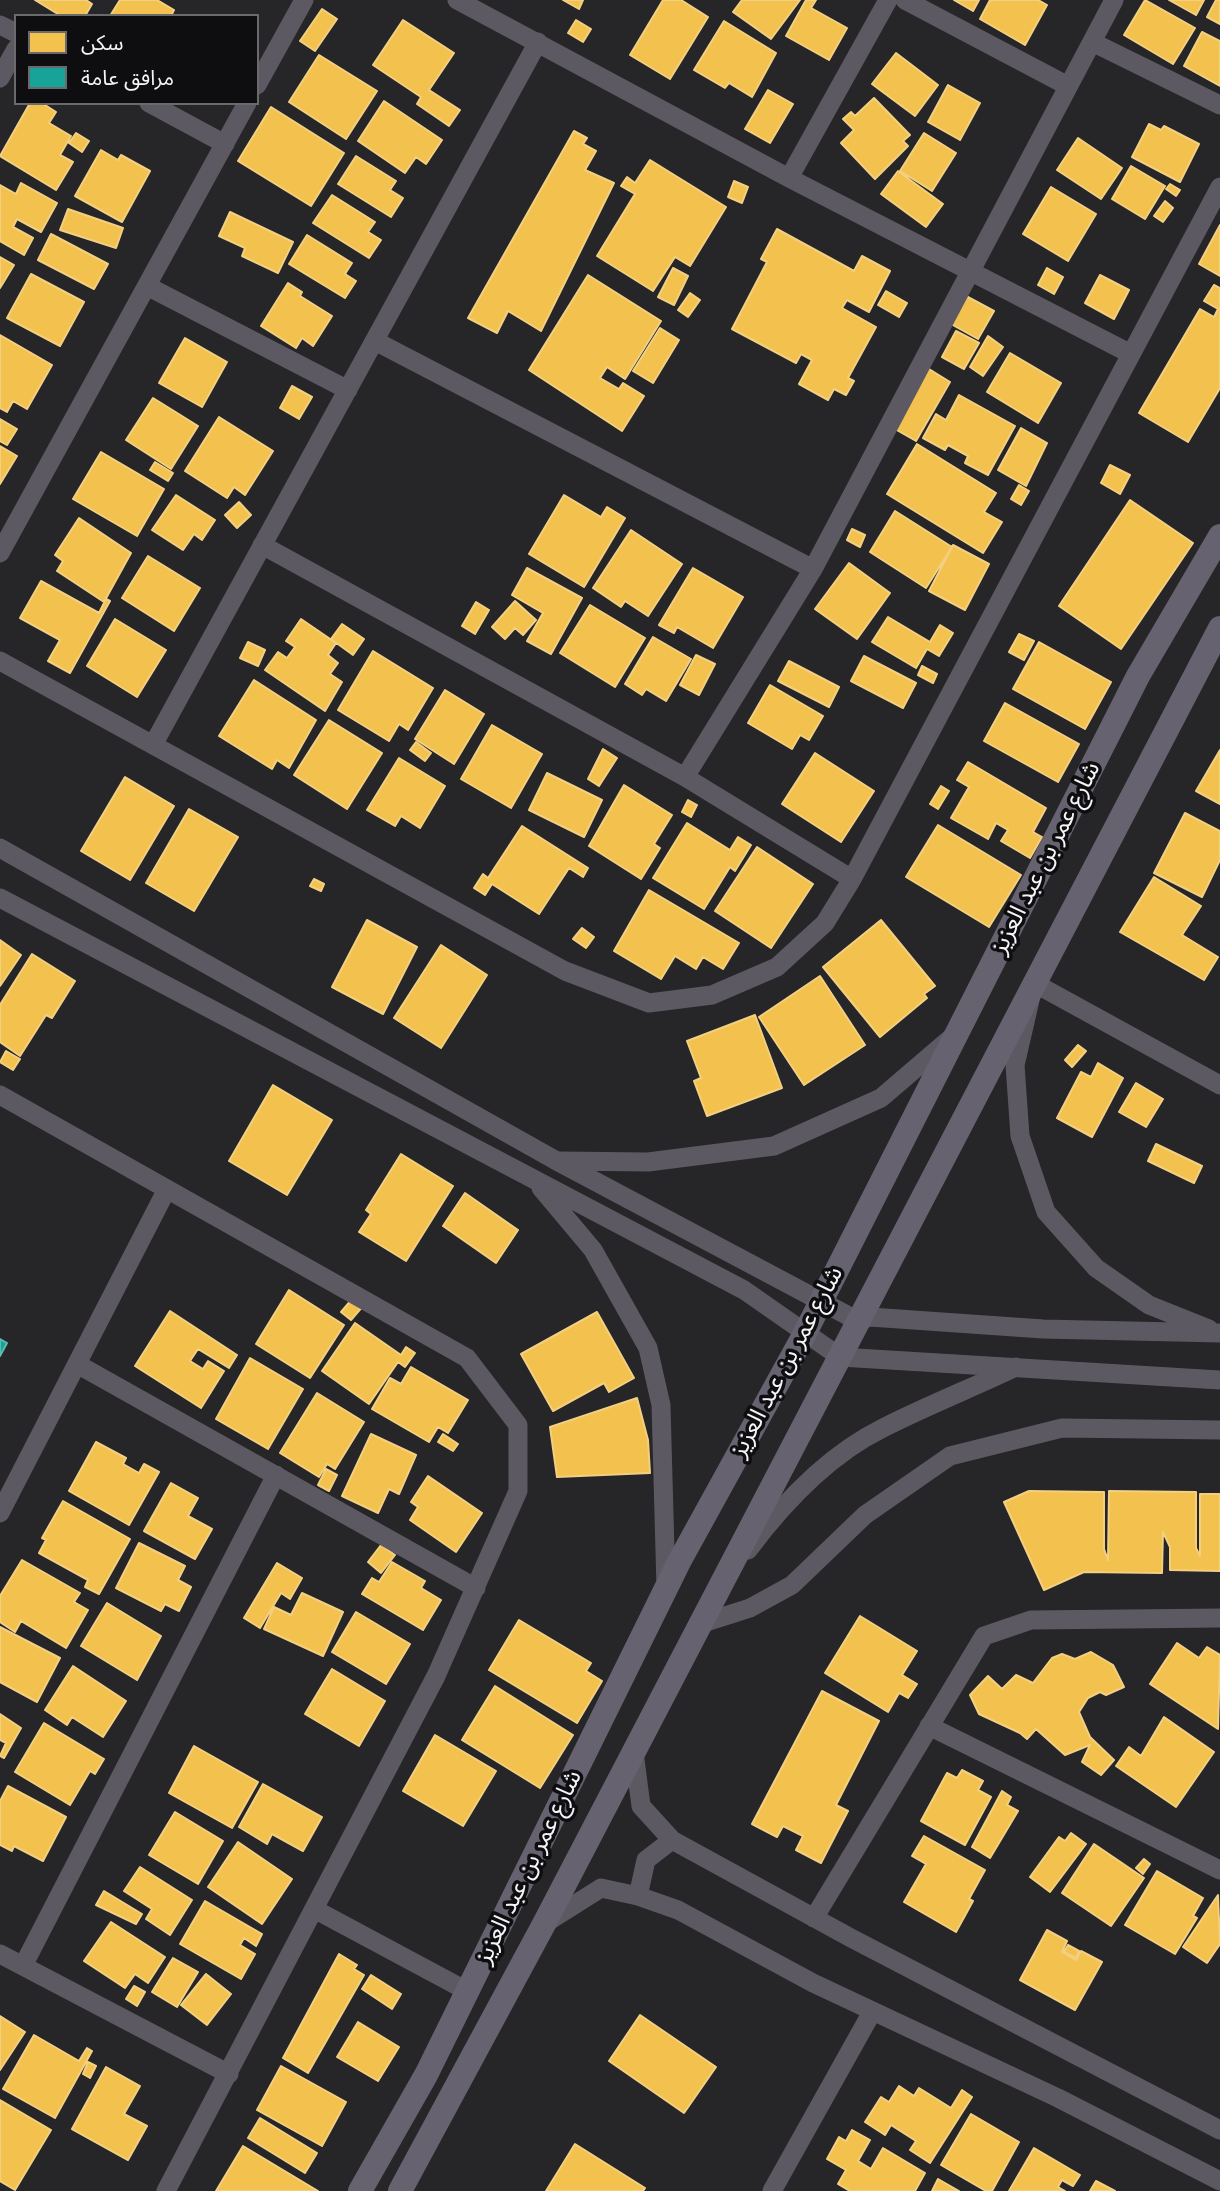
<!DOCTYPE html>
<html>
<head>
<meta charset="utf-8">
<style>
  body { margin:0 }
  #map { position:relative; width:1220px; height:2191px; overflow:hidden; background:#262528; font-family:Merriweather,"Noto Sans Arabic",serif }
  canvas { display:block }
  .legend { position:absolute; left:14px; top:14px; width:245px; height:91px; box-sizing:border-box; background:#0e0e10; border:2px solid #6a6a6c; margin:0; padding:9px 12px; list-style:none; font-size:21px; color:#f5f4f7 }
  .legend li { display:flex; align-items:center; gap:14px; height:35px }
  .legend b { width:35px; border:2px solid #6a6a6c }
</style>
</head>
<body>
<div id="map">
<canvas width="1220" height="2191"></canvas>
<ul class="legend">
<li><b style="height:19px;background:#f2c14e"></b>سكن</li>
<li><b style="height:19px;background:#17a398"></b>مرافق عامة</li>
</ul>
</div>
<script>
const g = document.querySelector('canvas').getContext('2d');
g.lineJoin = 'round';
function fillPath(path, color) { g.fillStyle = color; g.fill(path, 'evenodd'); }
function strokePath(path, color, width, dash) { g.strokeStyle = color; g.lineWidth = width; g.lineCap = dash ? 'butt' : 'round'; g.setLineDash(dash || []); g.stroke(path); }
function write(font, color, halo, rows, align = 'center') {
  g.font = font + ' Merriweather,"Noto Sans Arabic",serif'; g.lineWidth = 7; g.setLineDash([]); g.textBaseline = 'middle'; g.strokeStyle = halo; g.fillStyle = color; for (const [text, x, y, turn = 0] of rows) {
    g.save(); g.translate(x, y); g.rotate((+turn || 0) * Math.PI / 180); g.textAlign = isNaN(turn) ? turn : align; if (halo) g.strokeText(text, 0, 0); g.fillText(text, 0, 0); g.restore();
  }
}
const homes = new Path2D(`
  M35 0H86L92 4 85 16H61Z
  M120 0H157L174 10 171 16H110Z
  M563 0H583L579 9Z
  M663 0H681L708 17 670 79 630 55Z
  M742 0H800L771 39 733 12Z
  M806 0H816L811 8 847 28 829 60 786 36Z
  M954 0H979L973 11Z
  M990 0H1038L1047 5 1025 45 980 19Z
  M1145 0 1195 28 1173 64 1124 35Z
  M1169 0H1204L1196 15Z
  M1216 0H1220V24L1207 17Z
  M322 9 337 19 315 51 300 41Z
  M403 20 454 53 429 90 460 110 449 126 417 104 421 97 373 65Z
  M576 20 591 29 583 42 568 33Z
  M724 21 776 53 752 97 729 83 725 88 694 70Z
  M1202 32 1220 41V86L1184 66Z
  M896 53 938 85 915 116 872 84Z
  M319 55 377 91 346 139 289 102Z
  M948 85 980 103 960 140 928 122Z
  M768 90 793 104 770 143 745 129Z
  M874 98 910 135 903 141 908 146 875 179 841 143 854 130 843 119 851 112 855 116Z
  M384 101 442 140 426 164 416 157 405 173 358 141Z
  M30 103H42L56 112 49 123 71 136 60 155 73 162 56 190 0 156Z
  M271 107 344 153 311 206 238 161Z
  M1149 124 1161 130 1164 126 1199 144 1180 182 1132 157Z
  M574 131 587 138 583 144 596 151 585 170 614 183 541 331 508 311 497 333 468 318Z
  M76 133 89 141 82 152 69 143Z
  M924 133 956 153 932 191 900 171Z
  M1078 138 1122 168 1101 199 1057 170Z
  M101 150 118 160 121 155 150 171 122 222 75 196Z
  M356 156 396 181 390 190 403 198 391 217 338 184Z
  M650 160 726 207 690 266 675 257 653 291 597 256 635 194 621 186 627 177 635 183Z
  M1131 166 1165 186 1145 219 1112 199Z
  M898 171 943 204 926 227 881 194Z
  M734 181 748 187 742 203 728 197Z
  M21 183 57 203 41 232 17 219 13 227 33 238 24 255 0 241V185L16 194Z
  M1170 184 1180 190 1176 196 1166 189Z
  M1051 187 1096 214 1068 261 1023 234Z
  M332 195 375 222 368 232 381 240 369 258 313 223Z
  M1165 201 1173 208 1163 222 1154 216Z
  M68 209 123 228 116 248 60 230Z
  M230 212 293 242 278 273 242 256 245 248 219 236Z
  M1220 225V276L1199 264Z
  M777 229 854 271 862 256 890 271 869 312 847 300 842 308 876 327 848 378 854 381 846 395 834 389 828 400 799 384 812 360 801 354 796 363 732 329 767 262 761 259Z
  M51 234 108 264 94 289 38 260Z
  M307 235 352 263 345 274 356 281 345 298 289 264Z
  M0 257 14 265 0 288Z
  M673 268 688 276 674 305 658 297Z
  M1047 268 1063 277 1054 294 1038 285Z
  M31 274 84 302 60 346 7 318Z
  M588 275 661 321 625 379 607 367 600 378 619 389 623 383 644 396 622 431 529 370Z
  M1100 275 1129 290 1114 319 1085 303Z
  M288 283 302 292 300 296 332 316 313 346 302 338 296 348 261 326Z
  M1214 285 1220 288V388L1188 442 1139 413 1200 309 1214 317 1218 309 1204 301Z
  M886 291 907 303 899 317 878 305Z
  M690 293 700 300 688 317 678 310Z
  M966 296 994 311 978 339 951 324Z
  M660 328 679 340 653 383 633 371Z
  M956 331 979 343 964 369 942 357Z
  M0 335 52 365 27 409 13 401 7 412 0 408Z
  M988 336 1003 347 983 376 970 367Z
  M185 338 227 362 202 407 159 383Z
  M1010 353 1061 383 1038 423 987 392Z
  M929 369 950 382 916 441 895 429Z
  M292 386 312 397 299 419 280 408Z
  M959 395 1015 426 988 475 965 463 968 456 948 445 945 450 923 438 936 414 946 420Z
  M153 398 198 426 171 469 126 440Z
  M219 417 273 451 245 495 234 487 227 498 185 471Z
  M0 419 17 429 7 445 0 441Z
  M1021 428 1047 443 1026 486 998 470Z
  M917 444 996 493 984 512 1002 522 983 553 887 494Z
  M0 446 17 456 0 484Z
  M101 452 164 489 137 536 73 499Z
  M155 462 173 473 168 481 150 470Z
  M1110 465 1130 475 1120 494 1101 483Z
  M1019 485 1029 491 1021 505 1011 499Z
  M176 495 215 520 202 540 194 534 183 550 152 530Z
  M564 495 601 517 607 507 625 518 584 587 529 554Z
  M1130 500 1193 543 1121 649 1059 606Z
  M239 502 251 515 237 528 225 515Z
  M895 511 952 547 926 588 870 552Z
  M79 518 131 553 104 602 57 571 63 561 55 555Z
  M852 529 865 535 860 547 847 540Z
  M631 530 682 564 648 616 625 601 621 607 593 588Z
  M953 545 989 564 965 610 929 591Z
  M148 556 200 588 174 631 122 598Z
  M849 563 890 593 857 639 815 609Z
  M527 568 582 598 551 654 527 641 543 613 512 595Z
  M693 568 743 597 713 648 677 627 674 633 659 625Z
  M41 581 99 613 106 599 110 601 70 673 48 661 60 640 20 618Z
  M515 601 536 620 523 635 515 628 505 639 492 627Z
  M476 602 489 610 475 634 462 626Z
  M590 605 645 638 615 687 560 653Z
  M888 617 930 642 940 625 953 633 939 656 927 649 916 668 872 642Z
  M115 619 166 650 137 697 87 666Z
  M301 619 336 643 328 655 338 663 330 674 342 682 325 711 265 670 278 652 287 658 295 647 286 641Z
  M342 624 364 639 353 655 331 639Z
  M1019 634 1034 641 1024 660 1009 652Z
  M653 637 691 659 666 701 646 689 642 695 625 684Z
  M248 642 265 650 258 666 240 658Z
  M1039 642 1111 682 1085 729 1013 689Z
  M373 651 433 688 408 730 399 724 389 741 338 710Z
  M696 655 715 664 699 695 680 685Z
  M864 656 916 683 903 708 851 681Z
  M789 661 839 687 829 707 778 681Z
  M922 666 937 674 933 683 918 675Z
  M254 680 316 720 289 768 277 760 272 769 219 736Z
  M770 685 823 716 809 740 800 735 792 749 748 723Z
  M445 690 484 714 454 764 415 739Z
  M1005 703 1079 744 1058 782 984 741Z
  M329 720 382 753 347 809 294 775Z
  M492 725 542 754 511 808 461 779Z
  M416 742 431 753 425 761 410 750Z
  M603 749 617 758 599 786 588 779Z
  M1220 750V804L1196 791Z
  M815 753 874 791 841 842 782 804Z
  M399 758 445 786 420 828 401 816 395 826 367 810Z
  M968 762 1046 808 1033 832 1042 837 1030 858 1001 841 1008 830 996 823 988 839 951 818 969 787 957 780Z
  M547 773 602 800 584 837 529 810Z
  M125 777 174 806 130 880 81 851Z
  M624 785 672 815 654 844 660 848 641 879 589 846Z
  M941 786 949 791 938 809 930 804Z
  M688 800 697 805 691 817 682 812Z
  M189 809 238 837 194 911 146 883Z
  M1185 813 1220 831V860L1202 897 1154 873Z
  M687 823 730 850 738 837 751 845 735 871 730 867 704 909 653 878Z
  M938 825 1021 875 989 927 906 877Z
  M522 826 588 868 583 877 569 868 539 914 492 884 485 895 474 888 483 874 488 878Z
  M757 847 813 884 771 948 715 911Z
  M1154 877 1201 906 1182 935 1218 957 1204 980 1120 932Z
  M314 879 324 884 321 891 310 886Z
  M649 890 739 943 723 969 703 957 696 969 675 956 661 979 614 951Z
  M367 920 417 947 383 1014 332 987Z
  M881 920 935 986 924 994 927 998 880 1037 823 967Z
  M582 928 594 937 586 948 573 939Z
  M0 940 21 955 0 986Z
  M441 945 487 975 441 1048 394 1018Z
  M32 954 75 981 52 1018 46 1015 20 1056 0 1042V1005Z
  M820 976 865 1045 804 1085 759 1017Z
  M755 1015 782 1088 707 1116 694 1081 701 1078 687 1041Z
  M1078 1045 1086 1051 1072 1067 1065 1060Z
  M6 1051 20 1059 13 1070 0 1062Z
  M1098 1063 1123 1078 1092 1137 1057 1118 1081 1072 1091 1077Z
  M1136 1083 1163 1099 1146 1127 1119 1112Z
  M273 1085 332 1120 287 1195 229 1161Z
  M1156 1144 1202 1166 1194 1183 1148 1161Z
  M401 1154 453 1186 406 1261 359 1232 371 1214 366 1210Z
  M465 1193 518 1230 496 1263 443 1226Z
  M289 1290 344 1325 310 1378 256 1344Z
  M353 1298 363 1306 351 1320 341 1312Z
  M170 1311 237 1355 229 1368 198 1349 190 1361 203 1369 208 1361 224 1371 201 1408 135 1366Z
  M597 1312 634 1378 609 1392 604 1383 553 1411 521 1354Z
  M355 1323 401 1355 406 1347 415 1353 405 1367 398 1362 369 1404 322 1371Z
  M250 1358 303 1389 268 1449 216 1419Z
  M411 1367 468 1400 448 1433 438 1427 429 1442 372 1409 390 1378 401 1384Z
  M317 1393 364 1422 335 1469 327 1464 319 1477 280 1453Z
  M637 1398 648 1440 650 1473 557 1477 550 1427Z
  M371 1434 416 1455 399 1494 389 1489 378 1513 342 1496Z
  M443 1434 458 1444 453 1451 438 1442Z
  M96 1442 126 1458 123 1464 139 1473 144 1464 159 1472 129 1525 69 1491Z
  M326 1469 337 1475 329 1491 318 1485Z
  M428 1476 482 1513 456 1552 410 1520 418 1507 411 1502Z
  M171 1483 198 1498 188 1516 212 1529 195 1559 144 1531Z
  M1029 1491 1104 1492V1549L1108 1560 1109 1491 1196 1492V1548L1200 1556V1494H1220V1571L1170 1570V1547L1163 1532 1162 1573 1084 1572 1044 1590 1004 1502Z
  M63 1501 130 1539 99 1594 85 1587 88 1580 39 1553 46 1540 42 1538Z
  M139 1543 185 1566 178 1580 191 1587 179 1611 165 1604 161 1611 116 1588Z
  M381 1545 395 1555 381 1573 368 1562Z
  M22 1560 80 1593 74 1602 88 1610 66 1648 21 1621 15 1632 0 1622V1596Z
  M392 1562 425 1581 421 1588 441 1600 423 1630 362 1594 372 1578 379 1582Z
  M277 1563 302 1578 290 1599 281 1593 260 1628 244 1618Z
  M302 1593 343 1612 323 1656 264 1629 274 1607 291 1615Z
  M107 1603 161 1636 137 1680 81 1646Z
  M356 1612 410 1644 386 1684 332 1652Z
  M860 1616 917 1651 902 1675 917 1684 908 1698 899 1693 888 1712 825 1673Z
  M519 1620 591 1663 586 1671 602 1681 577 1723 489 1670Z
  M0 1627 60 1658 37 1702 0 1682Z
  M1177 1643 1199 1658 1207 1647 1220 1655 1218 1729 1150 1684Z
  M1091 1652 1113 1665 1124 1687 1106 1695 1100 1692 1088 1698 1079 1712 1090 1737 1114 1760 1101 1775 1082 1762 1090 1745 1065 1755 1036 1729 1027 1739 1020 1733 979 1714 970 1695 988 1676 1002 1689 1016 1675 1033 1683 1052 1658 1062 1654 1075 1659Z
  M73 1666 126 1701 103 1737 72 1717 67 1725 45 1710Z
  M332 1669 385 1701 359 1746 305 1714Z
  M495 1686 573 1735 540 1788 462 1740Z
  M822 1691 879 1721 836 1805 848 1811 821 1863 796 1850 803 1836 783 1826 777 1837 752 1824Z
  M0 1714 21 1728 4 1758 0 1756 6 1743 0 1740Z
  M1164 1717 1214 1752 1176 1807 1116 1766 1129 1747 1141 1756Z
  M44 1723 104 1759 95 1774 90 1771 70 1805 15 1772Z
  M435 1735 496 1771 463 1826 403 1791Z
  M194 1746 258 1782 232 1828 169 1793Z
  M962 1770 983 1781 978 1790 991 1797 965 1845 921 1821 947 1773 957 1778Z
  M263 1784 322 1817 303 1851 272 1834 267 1844 239 1827Z
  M8 1786 66 1817 43 1861 14 1846 12 1851 0 1845V1801Z
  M1002 1791 1011 1797 1007 1805 1018 1811 990 1858 972 1847Z
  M175 1812 223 1841 198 1884 149 1855Z
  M1071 1833 1086 1844 1050 1892 1030 1877 1059 1837 1065 1841Z
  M924 1836 985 1870 969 1899 973 1901 956 1932 904 1902 926 1864 912 1856Z
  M238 1842 292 1879 262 1924 208 1887Z
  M1094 1844 1144 1878 1111 1926 1062 1893Z
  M1144 1859 1150 1864 1143 1874 1136 1868Z
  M140 1867 192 1900 170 1935 146 1919 152 1909 124 1891Z
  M1157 1871 1203 1898 1193 1916 1197 1918 1175 1954 1125 1925Z
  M104 1891 142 1914 136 1924 96 1905Z
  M1218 1895 1220 1944 1207 1963 1183 1947Z
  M205 1901 262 1934 256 1946 244 1938 240 1945 255 1954 241 1979 180 1944Z
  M111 1922 165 1957 148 1983 135 1974 125 1988 84 1961Z
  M1047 1930 1067 1941 1062 1952 1076 1960 1081 1951 1102 1962 1075 2010 1020 1980Z
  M1068 1945 1079 1951 1076 1958 1064 1952Z
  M339 1954 357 1965 354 1969 364 1975 308 2073 283 2058Z
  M173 1958 198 1972 177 2007 152 1992Z
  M206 1974 231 1994 207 2025 181 2005Z
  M371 1975 401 1994 392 2009 362 1989Z
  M134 1986 145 1992 137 2006 126 1999Z
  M640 2015 716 2067 684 2113 609 2061Z
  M0 2016 25 2032 0 2070Z
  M358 2022 399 2047 378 2081 337 2057Z
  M34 2035 79 2061 87 2048 92 2051 55 2118 3 2089Z
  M88 2062 96 2066 90 2078 83 2074Z
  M281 2066 346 2102 322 2146 257 2110Z
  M106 2067 140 2086 124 2114 147 2126 128 2160 72 2129Z
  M899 2086 914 2096 919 2088 951 2108 962 2090 972 2097 930 2163 910 2150 916 2141 891 2125 885 2135 865 2122 881 2097 889 2102Z
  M0 2100 51 2130 15 2190 0 2181Z
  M971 2114 1019 2142 992 2191H986L941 2165Z
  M260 2118 317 2153 305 2173 248 2138Z
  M852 2130 870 2140 858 2161 871 2169 883 2148 925 2173 915 2191H850L838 2184 846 2170 827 2159 839 2137 846 2141Z
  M575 2144 645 2188 643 2191H546Z
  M243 2146 318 2191H216Z
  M1034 2148 1080 2175 1073 2186 1062 2180 1058 2187 1065 2191H1009Z
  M938 2179 959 2191H932Z
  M1096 2181 1115 2191H1090Z`);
fillPath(homes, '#f2c14e');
strokePath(homes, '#f3d081', 2);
const public = new Path2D(`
  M0 1339 7 1343 0 1356Z`);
fillPath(public, '#17a398');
strokePath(public, '#5abbb4', 2);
strokePath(new Path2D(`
  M457 0 789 178 1131 354
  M905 0 1068 86
  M0 25 16 33
  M1092 42 1220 105
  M0 78 16 49
  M257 85 304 0
  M149 103 225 144
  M789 178 888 0
  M147 286 348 390
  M375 341 813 569
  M262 545 685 777 852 879
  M0 553 247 103
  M0 661 565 971 649 1003 712 995 777 967 825 923 852 879 1220 187
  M153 745 538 42
  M685 777 813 569 1114 0
  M0 848 555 1160 858 1321 870 1317 1043 1329 1220 1333
  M0 898 744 1290 840 1357 1220 1380
  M0 1095 467 1358 518 1425V1491L436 1676 166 2191
  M560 1161 648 1162 774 1146 881 1098 951 1038
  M541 1188 593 1250 648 1348 661 1405 666 1588
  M1209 1329 1149 1305 1096 1268 1046 1212 1020 1136 1015 1065 1034 983 1220 1085
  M77 1364 476 1588
  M0 1513 167 1189
  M748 1550C784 1502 828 1455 883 1428 926 1406 972 1388 1016 1367
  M700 1624 750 1608 792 1585 865 1515 950 1456 1062 1428 1220 1430
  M929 1726 1220 1870
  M634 1752 641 1806 672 1840 851 1938 1220 2130
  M638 1896 646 1860 672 1840
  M314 1909 467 1991
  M814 1918 984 1636 1031 1620 1220 1618
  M544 1924 601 1888 638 1896 678 1910 813 1983 1058 2098 1220 2181
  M0 1954 229 2074
  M23 1966 276 1475
  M772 2191 872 2012`), '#5c5963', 19);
strokePath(new Path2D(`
  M360 2191 426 2075 680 1560 804 1335 1138 676 1220 536
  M400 2191 544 1924 1220 628`), '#676270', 24);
write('24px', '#f5f4f7', '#0e0e10', [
  ["شارع عمر بن عبد العزيز",1046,858,-63],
  ["شارع عمر بن عبد العزيز",787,1362,-62],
  ["شارع عمر بن عبد العزيز",529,1867,-64]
]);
</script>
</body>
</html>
